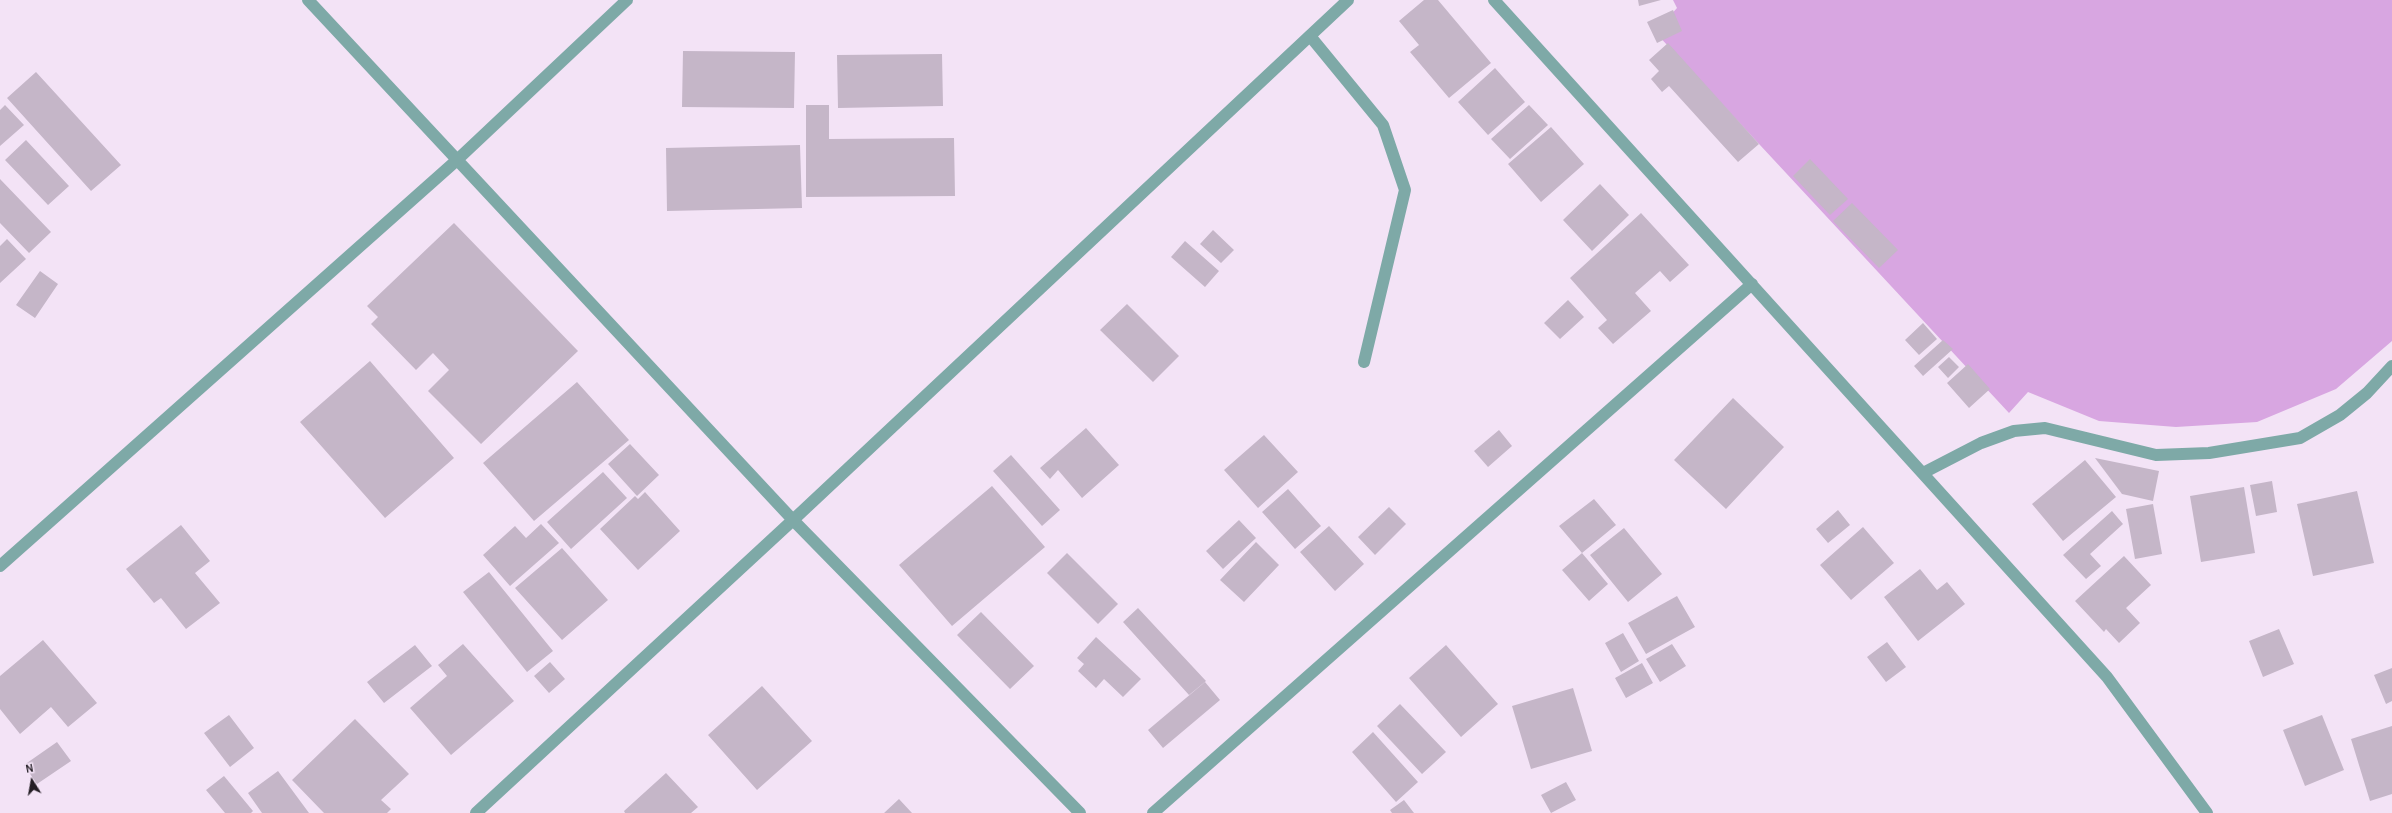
<!DOCTYPE html>
<html>
<head>
<meta charset="utf-8">
<style>
  body { margin:0 }
  #map { position:relative; width:2392px; height:813px; overflow:hidden; background:#f3e3f6; font-family:Karla,sans-serif }
  canvas { display:block }
  .north { position:absolute; left:12px; top:761px; width:40px; height:40px; -webkit-text-stroke:3px #f3e3f6; paint-order:stroke; rotate:349deg; font-size:11px; font-weight:700; line-height:16px; text-align:center; color:#241e25 }
  .north::after { content:''; display:block; margin:auto; width:14px; height:18px; background:#241e25; clip-path:polygon(50% 0,100% 100%,50% 72%,0 100%) }
</style>
</head>
<body>
<div id="map">
<canvas width="2392" height="813"></canvas>
<div class="north">N</div>
</div>
<script>
const g = document.querySelector('canvas').getContext('2d');
g.lineJoin = 'round';
function fillPath(path, color) { g.fillStyle = color; g.fill(path, 'evenodd'); }
function strokePath(path, color, width, dash) { g.strokeStyle = color; g.lineWidth = width; g.lineCap = dash ? 'butt' : 'round'; g.setLineDash(dash || []); g.stroke(path); }
fillPath(new Path2D(`
  M1673 0H2392V341L2336 389 2257 422 2176 427 2099 421 2028 392 2009 413 1655 32 1677 8Z`), '#d8a6e1');
fillPath(new Path2D(`
  M1424 0H1438L1491 63 1449 98 1410 52 1419 45 1399 21Z
  M1638 0H1661L1639 6Z
  M1673 10 1682 31 1657 43 1647 22Z
  M1668 43 1759 144 1738 162 1669 86 1662 92 1651 79 1659 71 1649 60Z
  M683 51 795 52 794 108 682 107Z
  M942 54 943 106 838 108 837 55Z
  M1495 68 1525 102 1488 135 1458 102Z
  M36 72 121 165 91 191 7 98Z
  M5 105 24 125 0 146V110Z
  M806 105H829V139L954 138 955 196 806 197Z
  M1529 105 1548 125 1510 159 1491 139Z
  M1551 127 1584 164 1541 202 1508 164Z
  M26 140 69 186 48 205 5 160Z
  M800 145 802 208 667 211 666 148Z
  M1810 159 1848 199 1830 215 1793 176Z
  M0 179 51 232 29 253 0 223Z
  M1600 184 1629 215 1592 251 1563 220Z
  M1852 203 1898 250 1879 268 1833 221Z
  M1641 213 1689 265 1670 282 1660 271 1635 293 1651 311 1613 344 1598 328 1607 320 1570 278Z
  M454 223 578 351 481 444 428 391 449 370 433 353 416 370 371 324 378 317 367 306Z
  M1213 230 1234 250 1221 263 1200 244Z
  M7 239 26 259 0 283V246Z
  M1185 241 1219 271 1205 287 1171 257Z
  M40 271 58 284 35 318 16 305Z
  M1568 300 1584 317 1560 339 1544 323Z
  M1127 304 1179 356 1153 382 1100 330Z
  M1923 323 1937 339 1919 355 1905 340Z
  M1943 340 1953 349 1923 376 1914 366Z
  M1949 357 1959 367 1948 378 1938 367Z
  M370 361 454 458 385 518 300 422Z
  M1968 364 1990 389 1969 408 1947 383Z
  M577 382 629 440 534 521 483 463Z
  M1733 398 1784 447 1726 509 1674 460Z
  M1086 428 1119 465 1082 498 1058 470 1050 479 1040 468Z
  M1499 430 1512 446 1488 467 1474 451Z
  M1264 435 1298 472 1258 508 1224 470Z
  M630 444 659 475 637 496 608 464Z
  M1011 455 1060 510 1042 526 993 471Z
  M2095 458 2159 471 2153 501 2122 494Z
  M2085 460 2116 497 2063 541 2032 504Z
  M603 472 627 498 571 549 547 522Z
  M2272 481 2277 512 2256 516 2250 485Z
  M992 486 1045 547 952 626 899 565Z
  M2244 487 2255 553 2201 562 2190 496Z
  M1288 489 1321 526 1295 549 1262 512Z
  M2357 491 2374 563 2313 576 2297 504Z
  M645 492 680 531 638 570 600 529 635 496 638 499Z
  M1594 499 1616 525 1582 553 1559 526Z
  M2153 504 2162 554 2135 559 2126 509Z
  M1389 507 1406 524 1375 555 1358 537Z
  M1838 510 1850 525 1828 543 1816 529Z
  M2112 511 2123 524 2090 554 2101 566 2086 579 2063 555Z
  M1239 520 1256 538 1223 569 1206 551Z
  M541 524 559 543 510 586 483 555 515 526 526 538Z
  M181 525 210 561 195 573 220 603 186 629 161 598 154 603 126 569Z
  M1329 526 1364 564 1335 591 1300 552Z
  M1863 527 1894 563 1851 600 1820 565Z
  M1624 528 1662 574 1628 602 1590 555Z
  M1256 542 1279 565 1244 602 1220 580Z
  M562 548 608 600 562 640 515 588Z
  M1067 553 1118 604 1098 624 1047 573Z
  M1582 553 1608 584 1589 601 1562 570Z
  M2124 556 2151 585 2126 608 2140 623 2119 643 2106 629 2104 632 2075 601Z
  M1920 569 1937 590 1947 582 1965 604 1918 641 1884 597Z
  M489 572 553 651 527 672 463 592Z
  M1677 596 1695 627 1646 654 1628 623Z
  M1138 608 1206 681 1189 695 1123 622Z
  M981 612 1034 666 1010 689 957 635Z
  M2279 629 2294 664 2263 677 2249 641Z
  M1623 633 1639 661 1621 672 1605 643Z
  M1096 637 1141 679 1123 697 1104 679 1096 688 1078 671 1084 664 1077 658Z
  M43 640 97 703 68 727 51 707 20 734 0 709V676Z
  M1887 642 1906 667 1886 682 1867 657Z
  M463 644 514 701 451 755 410 708 447 676 438 665Z
  M1672 644 1686 666 1660 682 1646 659Z
  M415 645 432 666 384 703 367 682Z
  M1446 645 1498 704 1461 737 1409 678Z
  M550 662 565 679 549 693 534 676Z
  M1642 663 1653 683 1626 698 1615 678Z
  M2392 668V701L2386 704 2374 675Z
  M1205 682 1220 700 1163 748 1148 730Z
  M762 686 812 741 757 790 708 735Z
  M1573 688 1592 751 1531 769 1512 706Z
  M1400 704 1446 752 1422 774 1377 726Z
  M229 715 254 748 230 767 204 733Z
  M2322 715 2344 770 2305 786 2283 730Z
  M355 719 409 774 381 800 391 809 387 813H324L292 780Z
  M2392 726V794L2370 801 2351 739Z
  M1373 732 1418 782 1396 802 1352 752Z
  M57 742 71 761 37 784 24 765Z
  M278 771 309 813H262L248 793Z
  M666 773 698 807 691 813H625L624 811Z
  M224 776 253 811 251 813H225L206 790Z
  M1566 782 1576 800 1551 813 1541 795Z
  M899 799 912 813H884Z
  M1404 800 1414 813H1392L1390 810Z`), '#c5b6c8');
strokePath(new Path2D(`
  M1310 36 1383 125 1405 190 1364 362`), '#7ea9a7', 12);
strokePath(new Path2D(`
  M308 0 793 520 1080 813
  M1494 0 2107 677 2207 813
  M1923 473 1981 443 2014 431 2045 428 2156 455 2209 453 2300 438 2340 415 2367 393 2392 366
  M0 566 457 160 627 0
  M476 813 793 520 1348 0
  M1153 813 1752 284`), '#7ea9a7', 12);
</script>
</body>
</html>
